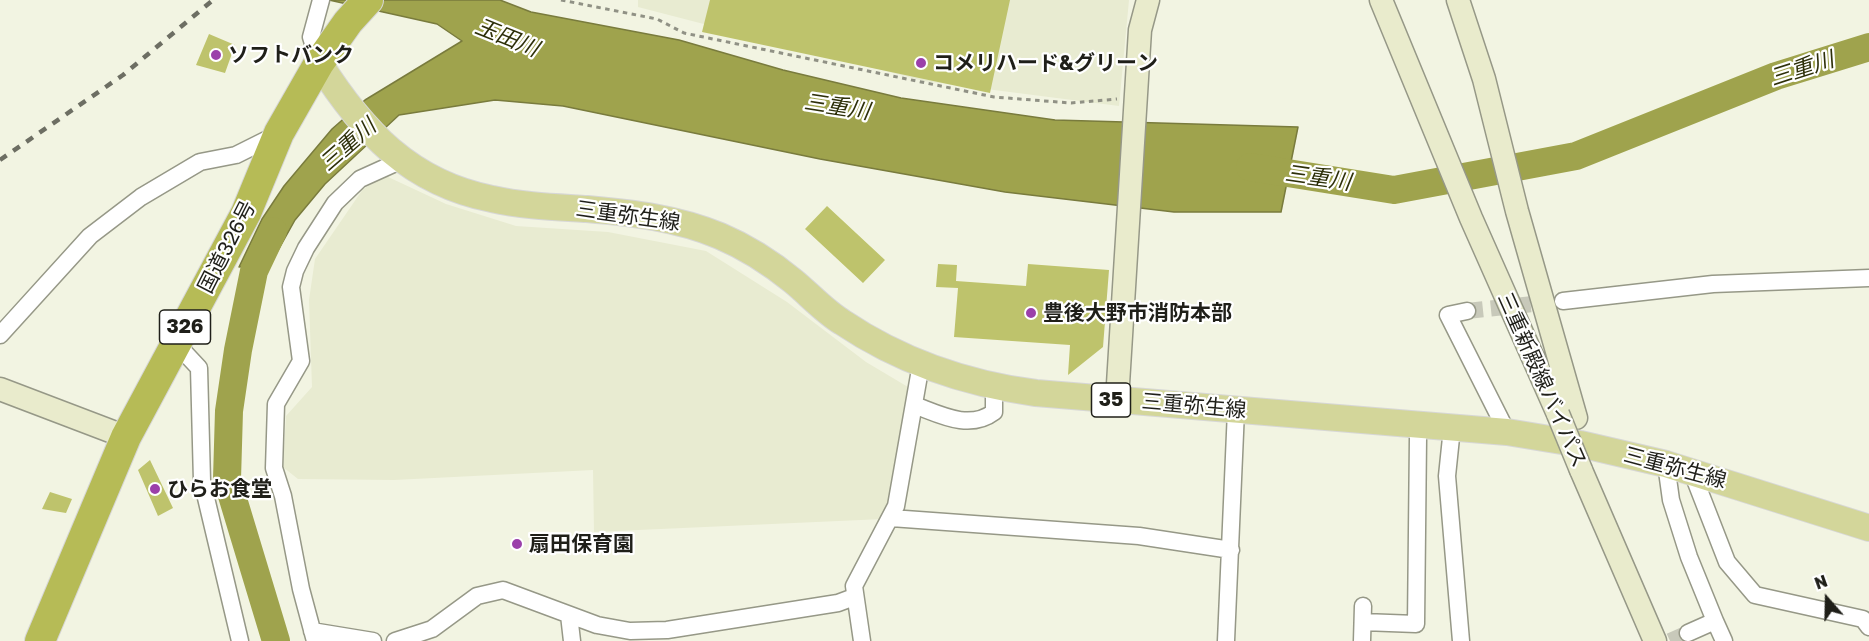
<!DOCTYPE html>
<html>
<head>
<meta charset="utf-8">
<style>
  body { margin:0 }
  #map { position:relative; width:1869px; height:641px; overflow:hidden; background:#f2f4e2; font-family:"Golos Text",sans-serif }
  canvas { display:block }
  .north { position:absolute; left:1797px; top:569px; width:60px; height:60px; -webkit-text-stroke:4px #fff; paint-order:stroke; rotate:340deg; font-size:16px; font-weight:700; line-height:24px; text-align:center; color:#1f1f19 }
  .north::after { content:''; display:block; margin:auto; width:21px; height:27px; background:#1f1f19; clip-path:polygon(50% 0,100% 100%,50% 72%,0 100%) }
</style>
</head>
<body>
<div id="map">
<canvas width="1869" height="641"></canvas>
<div class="north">N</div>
</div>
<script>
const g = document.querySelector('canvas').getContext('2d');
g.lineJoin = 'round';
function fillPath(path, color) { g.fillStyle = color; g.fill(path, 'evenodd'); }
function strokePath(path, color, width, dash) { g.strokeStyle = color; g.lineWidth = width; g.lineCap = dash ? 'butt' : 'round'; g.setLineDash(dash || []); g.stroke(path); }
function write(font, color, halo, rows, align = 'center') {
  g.font = font + ' "Golos Text","Noto Sans JP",sans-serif'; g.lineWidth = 4.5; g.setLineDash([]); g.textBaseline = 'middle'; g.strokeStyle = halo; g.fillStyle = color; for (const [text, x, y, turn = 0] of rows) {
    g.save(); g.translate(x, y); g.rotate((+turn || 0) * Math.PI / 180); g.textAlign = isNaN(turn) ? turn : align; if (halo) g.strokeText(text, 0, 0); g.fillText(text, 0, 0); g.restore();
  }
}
fillPath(new Path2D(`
  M638 0H1129L1119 106 924 81 638 7Z
  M386 176 446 204 516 226 608 232 706 251 787 302 866 362 908 387 895 475 883 519 594 532 593 470 394 480 298 479 283 467 286 416 312 387 309 300 315 259 363 189Z`), '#e8ebd1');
const water = new Path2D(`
  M329 0H500L531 12 679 40 783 70 901 98 1055 120 1298 127 1281 212H1174L1005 192 820 159 563 106 495 100 399 115 325 184 295 220 271 263 239 267 262 219 284 186 332 129 365 100 462 41 437 24Z`);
fillPath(water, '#9fa34d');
strokePath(water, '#797b3d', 1.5);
strokePath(new Path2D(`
  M1250 167 1394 190 1576 156 1776 76 1869 47
  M273 231 254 271 238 350 229 411 227 479 276 641`), '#9fa34d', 28);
fillPath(new Path2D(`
  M710 0H1010L990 93 702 32Z
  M209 34 235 45 225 73 196 65Z
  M827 206 885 260 863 283 805 229Z
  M938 264 957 265 956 281 1026 286 1028 264 1109 270 1103 347 1068 375 1070 345 954 337 958 288 936 287Z
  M150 460 173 508 158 516 138 470Z
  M50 492 72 499 66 513 42 509Z`), '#bec36c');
strokePath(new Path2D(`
  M1467 311 1552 302
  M1670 641 1688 633`), '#c8c9ba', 16, [16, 8]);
const street = new Path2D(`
  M319 63 311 37 321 0
  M1563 301 1713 284 1869 278
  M1467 311 1448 315 1507 432
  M0 335 90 236 141 197 200 162 236 155 278 134
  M185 353 199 368 202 481 240 641
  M914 405C939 414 969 431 994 412V387
  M1452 428 1447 476 1461 641
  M1666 464 1671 500 1689 557 1715 621 1688 633
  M1692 472 1727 562 1755 595 1863 619 1869 627
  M891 518 1139 536 1231 550
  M569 615 572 641
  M1715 621 1724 641
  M1363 622 1416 624 1418 438 1420 425
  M312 631 373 641
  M315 641 301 589 283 496 274 468 276 404 301 361 291 287 295 271 306 248 335 203 360 179 402 160
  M395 641 432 629 477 596 503 590 597 625 630 631 667 630 838 603 854 597
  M862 641 854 586 896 506 921 364
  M1226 641 1236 410
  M1362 641 1363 606`);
const secondary = new Path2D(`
  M1381 0 1471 218 1558 414
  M1458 0 1484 79 1517 211 1576 418
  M0 389 126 437
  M1117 400 1140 30 1148 0
  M1581 470 1655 641`);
const primary = new Path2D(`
  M319 63C362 131 410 183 492 199 523 206 555 207 587 209 633 213 677 218 720 236 746 247 771 263 793 281 809 294 824 311 842 322 900 361 968 384 1036 393L1507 432 1580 444 1666 464 1869 528`);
const highway = new Path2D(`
  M40 641 126 437 246 213 279 133 319 63 348 22 368 0`);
strokePath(street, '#969887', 19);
strokePath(secondary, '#969887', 25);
strokePath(primary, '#d7d7d6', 28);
strokePath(highway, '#d7d7d6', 32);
strokePath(new Path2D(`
  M561 0 657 19 684 33 994 97 1071 103 1117 99`), '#909185', 3, [4.5, 4.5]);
strokePath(street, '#fff', 16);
strokePath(secondary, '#e9ebcc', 22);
strokePath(primary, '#d3d69a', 26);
strokePath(highway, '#b6bb56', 30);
strokePath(new Path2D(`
  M0 160 123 75 213 0`), '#6d6e63', 4.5, [8, 8]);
const secondaryBridge = new Path2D(`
  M1558 414 1581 470`);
strokePath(secondaryBridge, '#969887', 25, []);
strokePath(secondaryBridge, '#e9ebcc', 22);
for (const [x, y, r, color] of [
  [216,55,6,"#9b40aa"],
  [921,63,6,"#9b40aa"],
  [1031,313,6,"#9b40aa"],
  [155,489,6,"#9b40aa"],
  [517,544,6,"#9b40aa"]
]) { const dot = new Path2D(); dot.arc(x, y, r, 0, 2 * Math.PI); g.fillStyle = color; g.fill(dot); strokePath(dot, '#fff', 2); }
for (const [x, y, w] of [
  [185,327,51],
  [1111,400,39]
]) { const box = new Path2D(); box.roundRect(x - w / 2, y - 17, w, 34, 4.5); g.fillStyle = '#fff'; g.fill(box); strokePath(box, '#1f1f19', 1.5); }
write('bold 20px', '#1f1f19', null, [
  ["326",185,327],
  ["35",1111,400]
]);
write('bold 21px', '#1f1f19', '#fff', [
  ["ソフトバンク",228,55],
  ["コメリハード&グリーン",933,63],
  ["豊後大野市消防本部",1043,313],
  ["ひらお食堂",167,489],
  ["扇田保育園",529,544]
], 'left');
write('21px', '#1f1f19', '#fff', [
  ["三重弥生線",628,216,8],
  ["国道326号",227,247,-63],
  ["三重新殿線バイパス",1542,380,66],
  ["三重弥生線",1194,406,5],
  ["三重弥生線",1675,468,15]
]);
write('italic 22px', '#2e300a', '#fff', [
  ["玉田川",507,38,22],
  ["三重川",1802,69,-18],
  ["三重川",837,107,9],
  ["三重川",348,145,-41],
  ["三重川",1318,178,8]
]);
</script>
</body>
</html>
